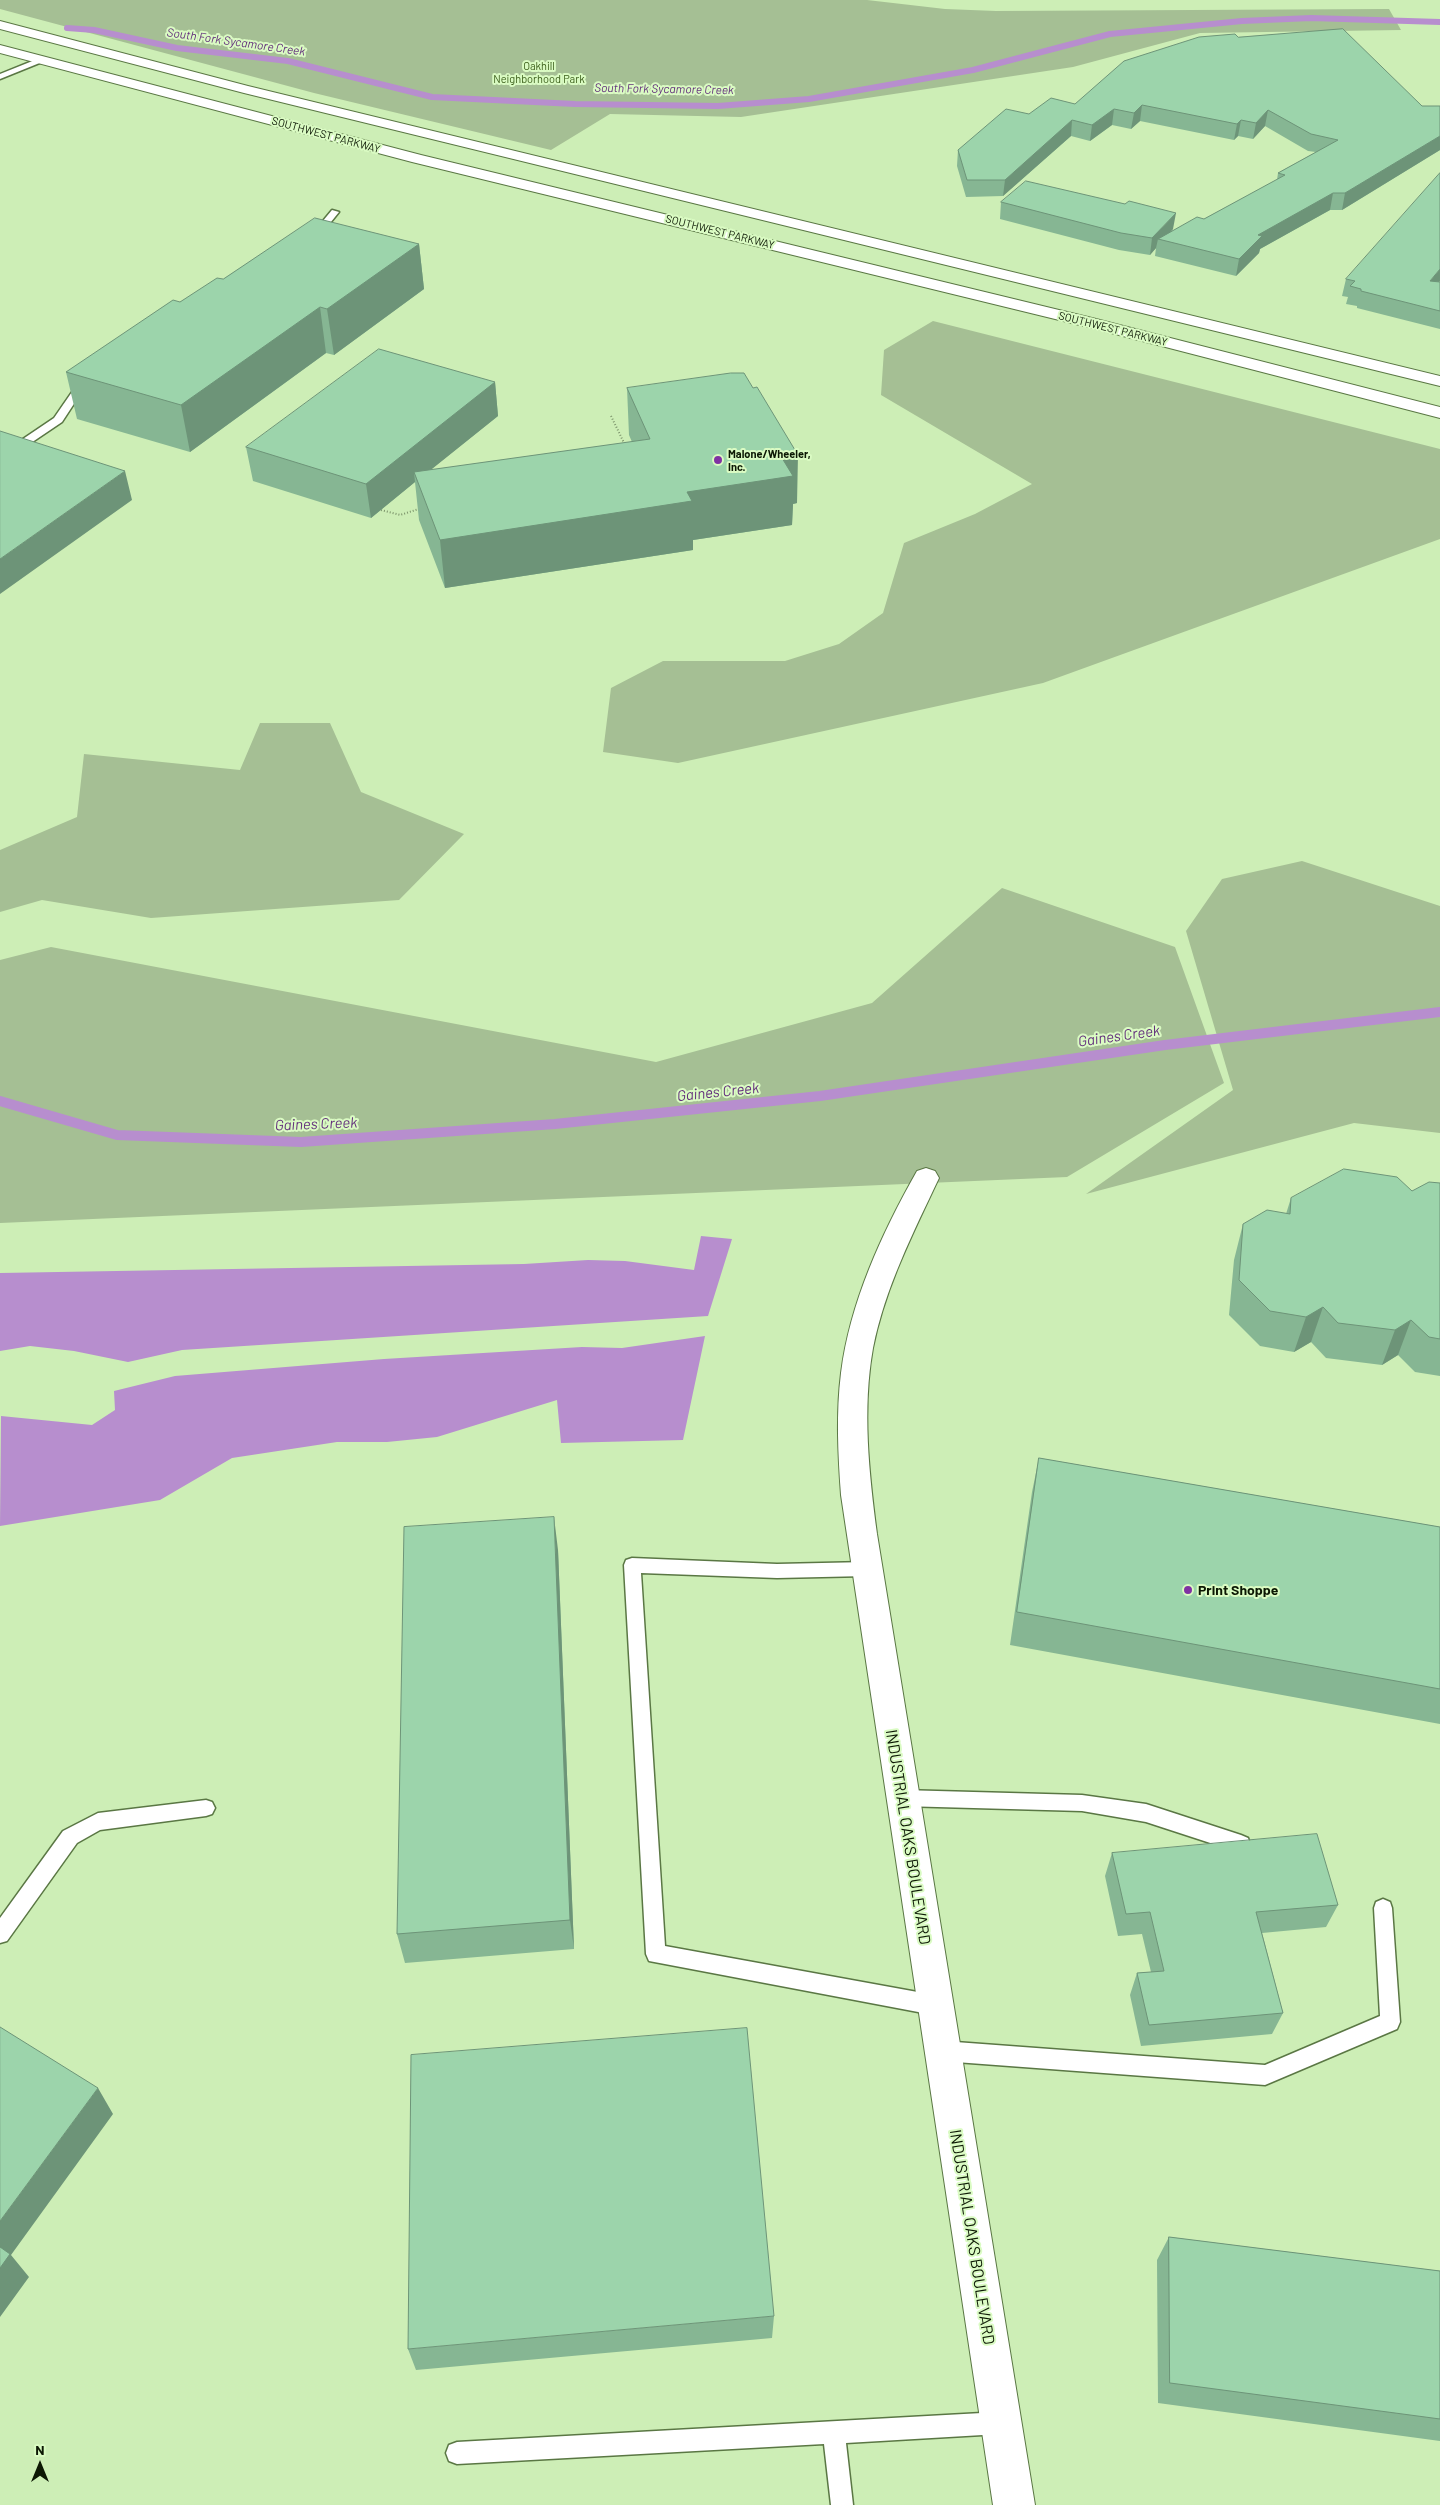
<!DOCTYPE html>
<html>
<head>
<meta charset="utf-8">
<style>
  body { margin:0 }
  #map { position:relative; width:1440px; height:2505px; overflow:hidden; background:#cdeeb6; font-family:Barlow,sans-serif }
  canvas { display:block }
  .north { position:absolute; left:15px; top:2440px; width:50px; height:50px; -webkit-text-stroke:4px #dafbc3; paint-order:stroke; rotate:0deg; font-size:14px; font-weight:700; line-height:20px; text-align:center; color:#0c1804 }
  .north::after { content:''; display:block; margin:auto; width:18px; height:22px; background:#0c1804; clip-path:polygon(50% 0,100% 100%,50% 72%,0 100%) }
</style>
</head>
<body>
<div id="map">
<canvas width="1440" height="2505"></canvas>
<div class="north">N</div>
</div>
<script>
const g = document.querySelector('canvas').getContext('2d');
g.lineJoin = 'round';
function fillPath(path, color) { g.fillStyle = color; g.fill(path, 'evenodd'); }
function strokePath(path, color, width, dash) { g.strokeStyle = color; g.lineWidth = width; g.lineCap = dash ? 'butt' : 'round'; g.setLineDash(dash || []); g.stroke(path); }
function write(font, color, halo, rows, align = 'center') {
  g.font = font + ' Barlow,sans-serif'; g.lineWidth = 4; g.setLineDash([]); g.textBaseline = 'middle'; g.strokeStyle = halo; g.fillStyle = color; for (const [text, x, y, turn = 0] of rows) {
    g.save(); g.translate(x, y); g.rotate((+turn || 0) * Math.PI / 180); g.textAlign = isNaN(turn) ? turn : align; if (halo) g.strokeText(text, 0, 0); g.fillText(text, 0, 0); g.restore();
  }
}
fillPath(new Path2D(`
  M0 0H867L945 9 996 11 1389 9 1401 30 1200 33 1073 67 741 117 610 114 551 150 314 93 0 9Z
  M933 321 1440 449V539L1043 683 678 763 603 752 611 688 663 661H785L839 644 883 613 904 543 975 514 1032 484 881 395 884 350Z
  M260 723H330L361 792 464 834 399 900 151 918 42 900 0 912V850L77 817 84 754 240 770Z
  M1302 861 1440 906V1133L1354 1123 1086 1194 1233 1090 1186 931 1222 879Z
  M1002 888 1175 947 1224 1083 1067 1177 0 1223V960L51 947 656 1062 872 1003Z`), '#a5bf94');
fillPath(new Path2D(`
  M701 1236 732 1239 708 1316 182 1350 128 1362 74 1351 30 1346 0 1351V1273L524 1264 588 1260 625 1261 694 1270Z
  M705 1336 683 1440 561 1443 557 1400 437 1437 387 1442H337L232 1458 160 1500 0 1526 1 1416 92 1425 115 1410 114 1391 175 1376 384 1359 582 1347 622 1348Z`), '#b78ece');
strokePath(new Path2D(`
  M67 28 94 30 177 48 288 61 432 97 575 104 718 106 809 99 973 70 1110 34 1242 21 1311 18 1440 22`), '#b78ece', 6);
strokePath(new Path2D(`
  M0 1101 117 1135 301 1142 555 1124 820 1096 1165 1045 1440 1012`), '#b78ece', 10);
const service = new Path2D(`
  M40 58 47 60 0 79V74Z
  M332 210 339 212 318 238H312V234Z
  M83 383 91 385 81 393 62 422 22 449H14V445L54 418 74 389Z
  M632 1558 777 1564 867 1562 873 1564 875 1569 873 1574 867 1576 777 1578 641 1573 665 1946 934 1995 941 1998 944 2005 941 2012 934 2015 649 1961 646 1954 624 1565 626 1560Z
  M901 1790 1082 1795 1146 1804 1241 1835 1248 1838 1250 1844 1248 1850 1241 1853 1146 1822 1082 1811 901 1806 895 1804 892 1798 895 1792Z
  M206 1800 212 1802 215 1808 212 1814 206 1816 100 1830 77 1843 7 1941 0 1943V1918L63 1831 98 1813Z
  M1383 1899 1390 1902 1392 1908 1400 2022 1397 2029 1265 2085 942 2061 935 2058 932 2051 935 2044 942 2041 1265 2065 1380 2016 1374 1908 1376 1902Z
  M1000 2412 1008 2415 1011 2423 1008 2431 1000 2434 846 2443 853 2505H831L824 2444 457 2464 449 2461 446 2453 449 2445 457 2442Z`);
const minor = new Path2D(`
  M926 1168 935 1171 939 1178C913 1233 885 1288 873 1348 862 1409 869 1473 877 1534L1035 2505H993L841 1495C838 1454 836 1413 841 1373 850 1302 882 1233 917 1171Z`);
const secondary = new Path2D(`
  M0 21 248 86 1440 376V386L244 93 0 29Z
  M0 45 421 155 1096 319 1440 407V418L1092 328 412 162 0 53Z`);
strokePath(service, '#5a7744', 3);
strokePath(minor, '#5a7744', 2);
strokePath(secondary, '#5a7744', 2);
strokePath(new Path2D(`
  M611 416 626 447
  M381 510 400 515 422 508`), '#7d956c', 2, [1, 2]);
fillPath(service, '#fff');
fillPath(minor, '#fff');
fillPath(secondary, '#fff');
fillPath(new Path2D(`
  M1238 37 1422 106H1440V150L1342 210H1330L1260 249 1259 253 1236 276 1155 256 1156 248 1150 255 1119 250 1000 219 1001 202 1173 229 1171 231 1204 219 1277 180 1278 173 1316 152 1308 151 1265 126 1253 139 1238 136 1234 140 1140 121 1131 129 1112 125 1090 141 1071 136 1003 196 966 197 957 166 958 150 1029 114 1075 104Z
  M419 244 424 289 334 355 326 353 190 452 77 419 66 372 180 302 223 279Z
  M1346 279 1440 282V329L1357 308V306L1346 304 1348 297 1342 296Z
  M495 382 498 416 430 470 632 442 629 435 627 388 797 503 793 504 792 525 693 540V550L445 588 419 520 415 482 371 518 253 481 246 447Z
  M1440 1183V1376L1415 1372 1398 1355 1382 1365 1326 1358 1311 1342 1294 1352 1260 1346 1229 1315 1234 1260 1243 1224 1286 1214 1291 1198 1412 1191Z
  M1039 1458 1440 1527V1724L1010 1645 1032 1492Z
  M558 1550 574 1949 405 1963 397 1934Z
  M1112 1853 1338 1905 1326 1927 1262 1933 1283 2013 1272 2034 1141 2046 1130 1995 1137 1973 1151 1972 1142 1934 1118 1936 1105 1876Z
  M1169 2237 1440 2271V2441L1158 2403 1157 2260Z
  M774 2316 772 2338 416 2370 408 2349Z`), '#86b693');
fillPath(new Path2D(`
  M1142 105 1140 121 1131 129 1134 113Z
  M1114 109 1112 125 1090 141 1092 125Z
  M1268 110 1265 126 1253 139 1256 123Z
  M1072 120 1071 136 1003 196 1005 180Z
  M1241 120 1238 136 1234 140 1237 124Z
  M1440 136V150L1342 210 1345 193Z
  M1333 193 1330 210 1260 249 1259 253 1236 276 1239 259 1258 235Z
  M1176 213 1173 229 1163 240 1158 239 1156 248 1150 255 1152 238Z
  M419 244 424 289 334 355 327 309Z
  M1440 269V281L1426 298 1430 281Z
  M320 307 326 353 190 452 181 405Z
  M495 382 498 416 417 481 414 472 415 482 371 518 366 484Z
  M798 455 797 503 793 504 792 525 693 540V550L445 588 440 540 687 492 782 458Z
  M125 471 132 500 0 594V559Z
  M1323 1307 1311 1342 1294 1352 1306 1317Z
  M1411 1320 1398 1355 1382 1365 1395 1330Z
  M554 1517 558 1550 574 1949 570 1920Z
  M98 2088 113 2114 11 2255 29 2277 0 2317V2221Z`), '#6d9478');
const building = new Path2D(`
  M1343 29 1422 106H1440V136L1345 193H1333L1258 235 1262 236 1239 259 1158 239 1197 217 1204 219 1285 175 1278 173 1338 140 1311 134 1268 110 1256 123 1241 120 1237 124 1142 105 1134 113 1114 109 1092 125 1072 120 1005 180H967L958 150 1006 109 1029 114 1051 98 1075 104 1124 61 1199 37 1235 34 1238 37Z
  M1440 173V269L1430 281 1440 282V311L1361 291V289L1350 286 1355 281 1346 279Z
  M1026 181 1125 204 1129 201 1176 213 1152 238 1121 233 1001 202Z
  M315 218 419 244 327 309 320 307 181 405 66 372 173 300 180 302 217 278 223 279Z
  M379 349 495 382 366 484 246 447Z
  M731 373H744L753 388 757 387 798 455 782 458 793 476 687 492 692 501 440 540 414 472 650 439 627 388Z
  M0 431 125 471 0 559Z
  M1344 1169 1397 1177 1412 1191 1429 1182 1440 1183V1339L1429 1337 1411 1320 1395 1330 1338 1323 1323 1307 1306 1317 1270 1311 1239 1280 1243 1224 1267 1210 1290 1214 1291 1198Z
  M1039 1458 1440 1527V1689L1017 1612Z
  M554 1517 570 1920 397 1934 404 1527Z
  M1317 1834 1338 1905 1256 1912 1283 2013 1149 2025 1137 1973 1164 1971 1150 1912 1126 1914 1112 1853Z
  M0 2027 98 2088 0 2221Z
  M747 2028 774 2316 408 2349 411 2055Z
  M1169 2237 1440 2271V2419L1170 2383Z
  M0 2247 10 2254 0 2268Z`);
fillPath(building, '#9cd4ab');
strokePath(building, '#6d9478', 1);
for (const [x, y, r, color] of [
  [718,460,5,"#8032a3"],
  [1188,1590,5,"#8032a3"]
]) { const dot = new Path2D(); dot.arc(x, y, r, 0, 2 * Math.PI); g.fillStyle = color; g.fill(dot); strokePath(dot, '#dafbc3', 2); }
write('11px', '#3a5d19', '#dafbc3', [
  ["Oakhill",539,66],
  ["Neighborhood Park",539,79]
]);
write('11px', '#0c1804', '#dafbc3', [
  ["SOUTHWEST PARKWAY",326,135,15],
  ["SOUTHWEST PARKWAY",720,232,14],
  ["SOUTHWEST PARKWAY",1113,329,14]
]);
write('bold 11px', '#0c1804', '#dafbc3', [
  ["Malone/Wheeler,",728,454],
  ["Inc.",728,467]
], 'left');
write('italic 12px', '#63307c', '#dafbc3', [
  ["South Fork Sycamore Creek",236,42,8],
  ["South Fork Sycamore Creek",664,89,1]
]);
write('bold 14px', '#0c1804', '#dafbc3', [
  ["Print Shoppe",1198,1590]
], 'left');
write('italic 15px', '#63307c', '#dafbc3', [
  ["Gaines Creek",1119,1036,-8],
  ["Gaines Creek",718,1092,-6],
  ["Gaines Creek",316,1124,-2]
]);
write('16px', '#0c1804', '#dafbc3', [
  ["INDUSTRIAL OAKS BOULEVARD",908,1837,81],
  ["INDUSTRIAL OAKS BOULEVARD",972,2237,81]
]);
</script>
</body>
</html>
